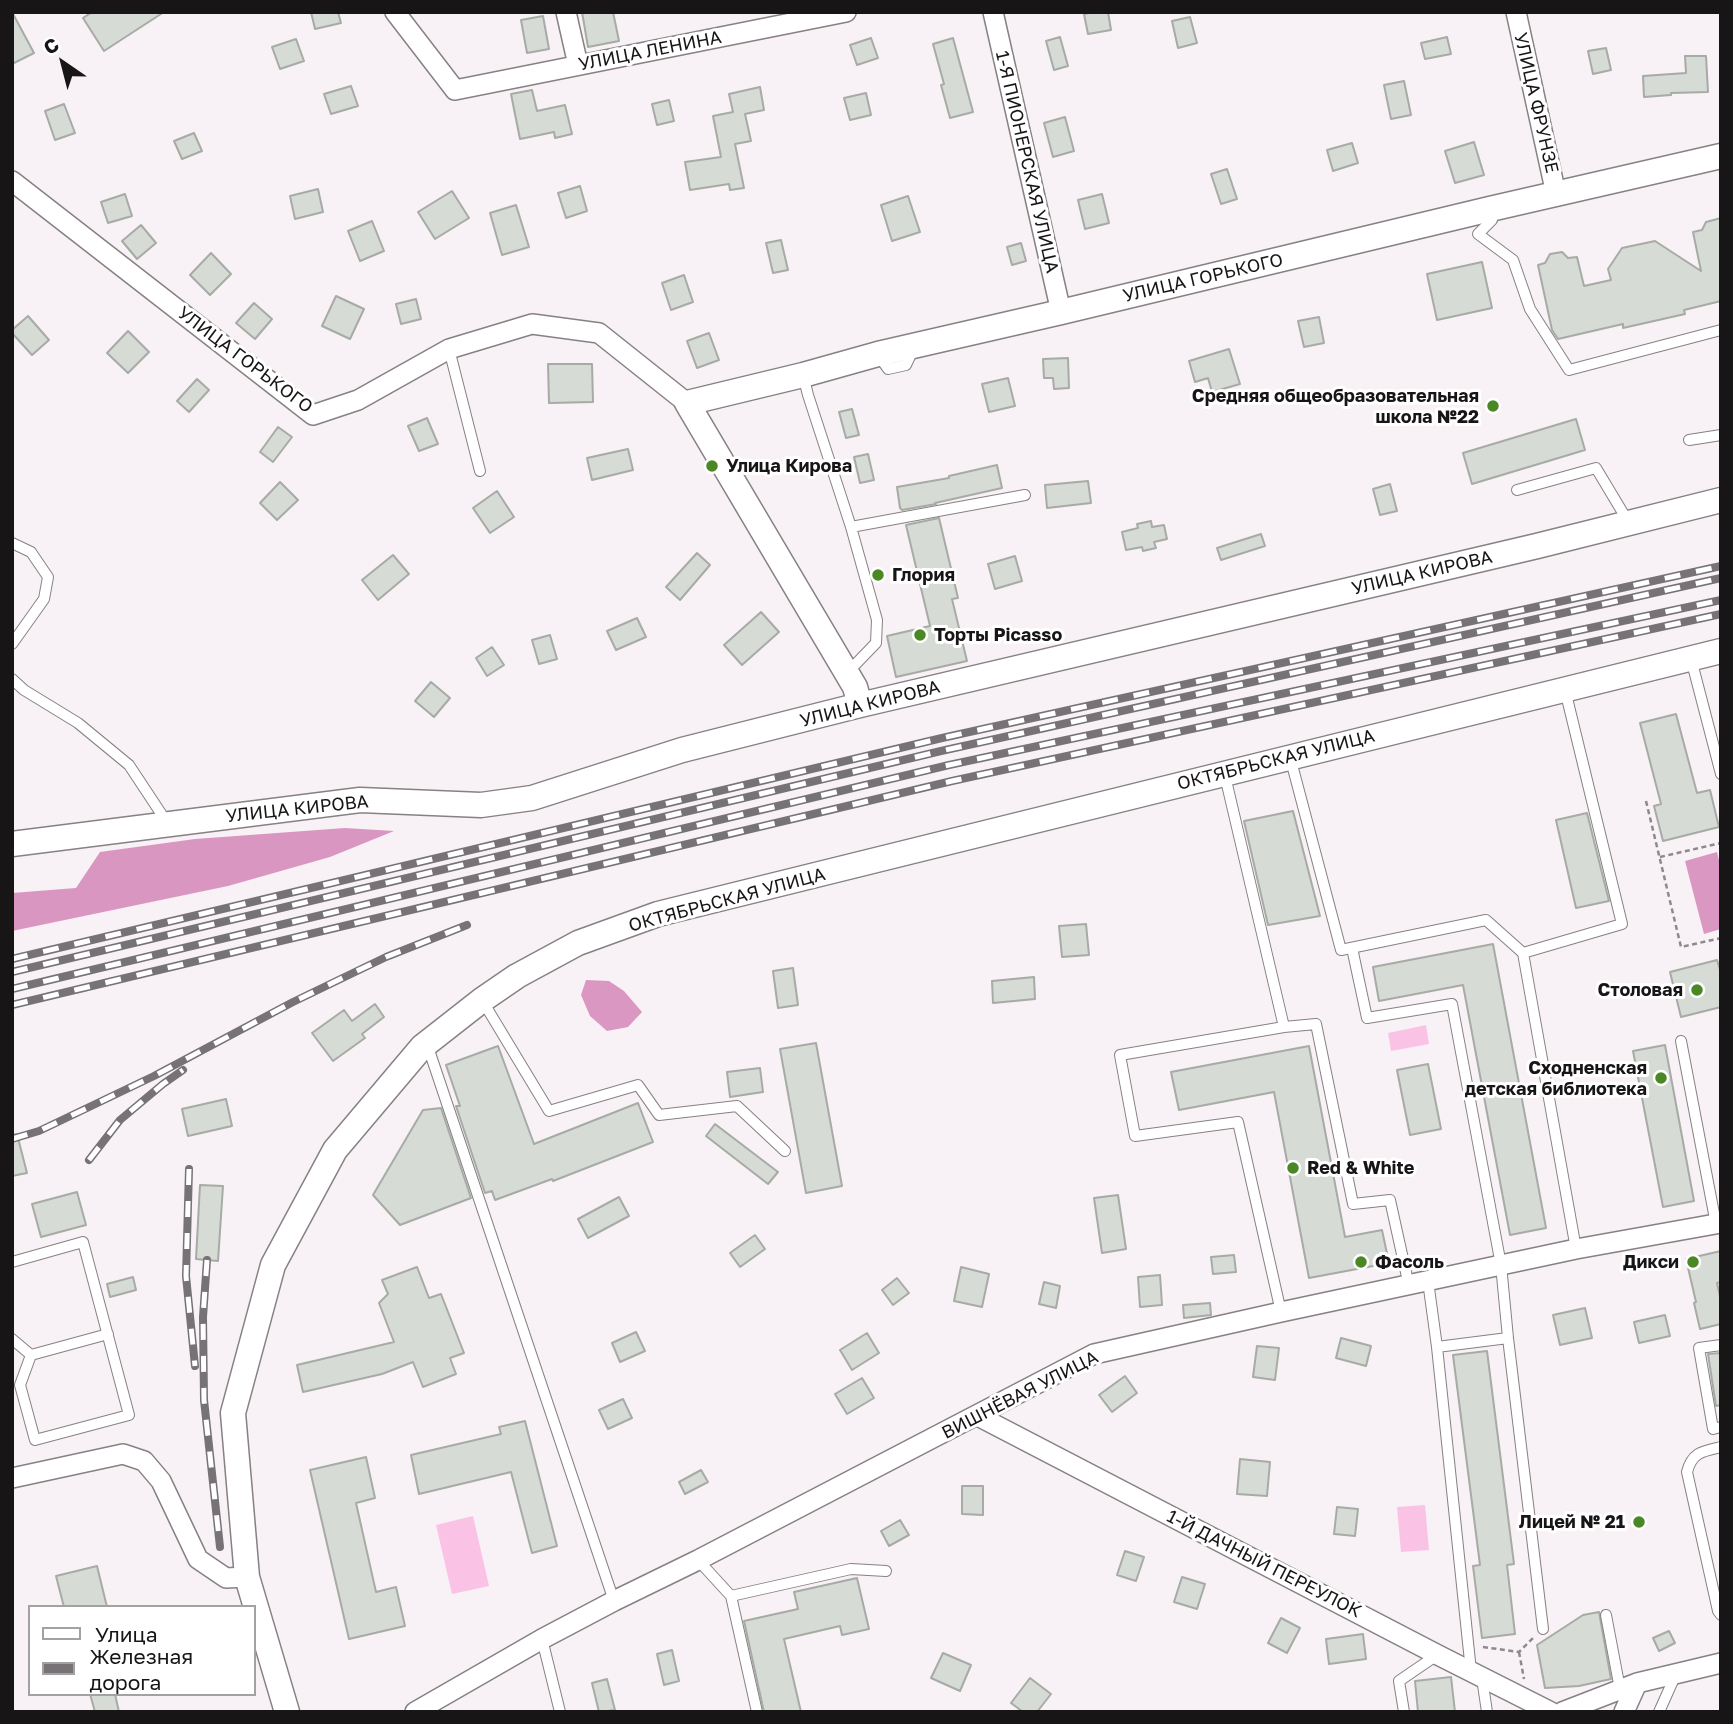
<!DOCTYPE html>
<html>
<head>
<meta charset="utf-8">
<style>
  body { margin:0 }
  #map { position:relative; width:1733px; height:1724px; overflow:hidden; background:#f8f1f5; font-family:"Golos Text",sans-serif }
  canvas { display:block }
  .frame { position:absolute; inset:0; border:14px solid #181517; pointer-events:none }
  .legend { position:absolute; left:28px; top:1605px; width:228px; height:91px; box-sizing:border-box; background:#fff; border:2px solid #a3a1a2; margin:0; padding:9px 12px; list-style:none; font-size:21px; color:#181517 }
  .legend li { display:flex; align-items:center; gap:14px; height:35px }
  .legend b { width:35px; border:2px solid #a3a1a2 }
  .north { position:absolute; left:28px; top:28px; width:70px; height:70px; -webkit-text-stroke:5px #fff; paint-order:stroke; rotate:325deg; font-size:19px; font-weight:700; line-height:28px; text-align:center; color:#181517 }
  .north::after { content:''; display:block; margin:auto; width:24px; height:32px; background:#181517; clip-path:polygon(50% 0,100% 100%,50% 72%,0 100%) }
</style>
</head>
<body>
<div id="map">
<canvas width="1733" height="1724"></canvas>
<div class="frame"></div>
<ul class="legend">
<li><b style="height:9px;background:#fff"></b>Улица</li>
<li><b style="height:9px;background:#777275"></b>Железная дорога</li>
</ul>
<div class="north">С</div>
</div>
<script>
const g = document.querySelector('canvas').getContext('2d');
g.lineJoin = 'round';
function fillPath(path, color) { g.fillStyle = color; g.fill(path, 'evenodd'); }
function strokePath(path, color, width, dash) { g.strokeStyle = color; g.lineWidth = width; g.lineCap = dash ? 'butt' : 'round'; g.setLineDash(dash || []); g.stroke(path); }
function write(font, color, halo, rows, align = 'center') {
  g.font = font + ' "Golos Text",sans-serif'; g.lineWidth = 6; g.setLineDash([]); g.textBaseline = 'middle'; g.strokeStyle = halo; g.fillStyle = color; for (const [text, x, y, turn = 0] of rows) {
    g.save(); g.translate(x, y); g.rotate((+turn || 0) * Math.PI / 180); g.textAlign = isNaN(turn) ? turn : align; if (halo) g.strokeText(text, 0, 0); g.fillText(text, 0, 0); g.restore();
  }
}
fillPath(new Path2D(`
  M1426 1025 1429 1044 1391 1051 1388 1033Z
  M1425 1505 1429 1550 1401 1552 1397 1507Z
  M473 1516 489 1586 452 1594 436 1525Z`), '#fac3e6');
fillPath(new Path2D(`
  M345 828 394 831 330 857 228 886 12 931V893L76 888 100 852 195 839Z`), '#d996c1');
fillPath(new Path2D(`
  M1717 852 1721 868V929L1704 934 1685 861Z
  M586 980 609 981 624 991 642 1012 628 1027 607 1031 590 1016 581 995Z`), '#da97c2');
const building = new Path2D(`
  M12 12 34 53 12 64Z
  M92 12H164L104 51 83 18Z
  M311 12H338L341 23 315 29Z
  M582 12H613L619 41 588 47Z
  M1094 12H1108L1111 30 1088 34 1084 14Z
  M543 16 549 49 527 53 521 20Z
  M1190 17 1197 43 1178 48 1172 21Z
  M1060 37 1068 66 1054 70 1046 41Z
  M1447 37 1451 54 1425 59 1421 43Z
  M871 38 878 58 857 65 850 45Z
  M953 38 973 112 950 118 941 85 944 84 933 44Z
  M296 39 304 61 280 69 272 47Z
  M1606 48 1611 70 1593 74 1588 51Z
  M1685 56H1706L1708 92 1671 93V95L1644 97 1643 76 1686 73Z
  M1404 81 1411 115 1391 119 1384 85Z
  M351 86 358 106 331 114 324 94Z
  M760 87 764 110 745 114 751 141 735 144 744 188 730 190 729 184 690 190 685 162 721 157 713 116 733 112 729 94Z
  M532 90 537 111 565 105 572 134 555 138 554 132 520 139 511 94Z
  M866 93 871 115 850 120 844 98Z
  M669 100 674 121 657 125 652 104Z
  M64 104 75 133 55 140 45 111Z
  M1065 117 1074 151 1053 157 1044 123Z
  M194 133 202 151 182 159 174 141Z
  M1474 142 1484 175 1455 183 1445 151Z
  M1352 143 1358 163 1333 171 1327 150Z
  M1227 169 1237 199 1221 204 1211 174Z
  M580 186 587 211 566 218 558 193Z
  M318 189 323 212 295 219 290 196Z
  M452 191 469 218 435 239 418 212Z
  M125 194 132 216 108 223 101 202Z
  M1102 194 1109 223 1085 229 1078 200Z
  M908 196 920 232 892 241 881 205Z
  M516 205 529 247 502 255 490 213Z
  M1721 218V301L1684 310 1685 314 1623 328V324L1558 339 1552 330 1538 265 1545 263 1550 254 1562 252 1568 258 1577 257 1584 286 1611 280 1608 269 1622 248 1655 241 1701 271 1693 232 1702 230 1706 222Z
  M372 221 384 251 360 261 348 231Z
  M141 225 156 243 137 259 122 241Z
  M781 240 788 270 773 273 766 243Z
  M1021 243 1026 261 1012 265 1007 247Z
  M211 253 231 274 210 295 190 275Z
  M1482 262 1492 308 1437 320 1427 274Z
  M684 275 693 302 671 310 662 283Z
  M336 296 364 309 350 339 322 326Z
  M416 299 421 319 401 324 396 304Z
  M254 303 272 319 255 339 236 323Z
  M28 316 49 340 32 355 12 333V330Z
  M1319 317 1324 343 1304 347 1298 321Z
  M128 331 149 352 128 373 107 353Z
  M709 333 719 360 697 368 687 341Z
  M1229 349 1240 384 1212 392 1208 378 1195 382 1189 361Z
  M1068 358 1069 388 1054 389 1053 378H1044L1043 359Z
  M548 364H592L593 402 549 403Z
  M1008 378 1015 406 989 412 982 384Z
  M197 379 209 390 189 412 177 401Z
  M852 409 859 435 846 438 839 412Z
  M427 418 438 444 419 451 408 426Z
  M1576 419 1585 450 1472 484 1463 453Z
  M278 427 292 437 273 462 260 452Z
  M628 449 633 470 592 480 587 458Z
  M868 454 874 480 860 483 854 457Z
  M997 465 1002 488 935 503 936 504 902 510 900 508 897 487 949 478V476Z
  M1088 481 1091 503 1047 508 1045 485Z
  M280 482 298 500 277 520 260 503Z
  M1390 484 1397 511 1380 515 1373 489Z
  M497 491 514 517 490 533 473 508Z
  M939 518 958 598 952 599 967 661 896 677 887 636 930 626 906 525Z
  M1151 521 1152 527 1164 525 1167 539 1154 542 1156 548 1143 551 1142 547 1126 550 1122 532 1138 528 1137 524Z
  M1261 534 1265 546 1221 560 1217 548Z
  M697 553 710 565 680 600 666 587Z
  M393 555 409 574 378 600 362 580Z
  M1015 556 1022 581 995 589 988 564Z
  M761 612 779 632 742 665 724 645Z
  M637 618 646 637 616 650 607 631Z
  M550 635 557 659 539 664 532 640Z
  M492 647 504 665 487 676 476 658Z
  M431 682 450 698 434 717 415 701Z
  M1676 714 1697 793 1710 790 1719 827 1663 841 1654 806 1661 804 1640 723Z
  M1293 811 1320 916 1268 925 1244 821Z
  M1587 813 1609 901 1576 908 1556 820Z
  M1086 924 1089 955 1062 957 1059 926Z
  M1493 944 1546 1228 1510 1235 1463 985 1379 1001 1373 967Z
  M1717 960 1721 973V1007L1681 1017 1670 972Z
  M793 968 798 1005 778 1008 773 971Z
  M1034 977 1035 999 993 1003 992 981Z
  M375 1004 384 1017 362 1034 365 1038 333 1061 312 1033 344 1010 352 1021Z
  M816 1043 842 1186 806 1193 780 1049Z
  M1665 1045 1694 1201 1663 1207 1633 1051Z
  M498 1046 534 1144 638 1103 653 1142 553 1181 552 1179 495 1200 492 1191 485 1193 456 1106H460L446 1065Z
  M1309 1046 1345 1237 1382 1230 1389 1263 1309 1278 1274 1092 1179 1110 1171 1072Z
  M1428 1064 1441 1129 1410 1135 1397 1070Z
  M760 1068 763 1092 730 1097 727 1072Z
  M226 1099 232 1126 188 1136 182 1109Z
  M441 1108 471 1198 400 1225 373 1195 423 1110Z
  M715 1124 778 1172 768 1184 706 1136Z
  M17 1134 27 1173 12 1176V1135Z
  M200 1185 223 1186 218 1261 196 1259Z
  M77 1192 86 1225 41 1237 32 1204Z
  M1118 1195 1126 1249 1102 1253 1094 1198Z
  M619 1197 629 1216 588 1238 578 1219Z
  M755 1235 765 1249 740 1267 730 1253Z
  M1721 1251V1282L1717 1283 1721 1301V1324L1700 1329 1694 1303 1696 1302 1686 1259Z
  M1234 1255 1236 1272 1213 1274 1211 1257Z
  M417 1267 429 1298 441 1294 464 1353 450 1358 456 1374 423 1387 413 1362 382 1374 303 1392 297 1365 394 1342 379 1303 388 1294 382 1280Z
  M961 1267 989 1274 982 1307 954 1301Z
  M1160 1275 1162 1305 1140 1307 1138 1277Z
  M133 1277 136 1290 110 1297 107 1284Z
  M897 1278 909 1293 893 1305 882 1290Z
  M1044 1282 1060 1286 1056 1308 1039 1304Z
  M1210 1303 1211 1315 1184 1318 1183 1305Z
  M1585 1308 1592 1338 1560 1345 1553 1315Z
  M1665 1315 1670 1336 1639 1343 1634 1322Z
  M636 1332 645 1351 620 1362 612 1343Z
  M867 1333 879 1353 852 1370 840 1350Z
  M1341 1338 1371 1346 1366 1366 1336 1358Z
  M1257 1346 1279 1348 1275 1380 1253 1377Z
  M1487 1351 1514 1564 1507 1565 1515 1634 1482 1638 1473 1566 1480 1565 1453 1355Z
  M1721 1353V1405L1716 1406 1708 1354Z
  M1125 1376 1137 1393 1112 1412 1099 1395Z
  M862 1378 874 1398 847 1414 835 1394Z
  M623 1399 632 1418 608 1429 599 1410Z
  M525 1421 557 1546 532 1553 511 1472 419 1494 411 1455 501 1434 499 1427Z
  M366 1457 375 1498 356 1503 376 1592 396 1587 405 1626 349 1639 310 1470Z
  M1240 1459 1270 1462 1267 1496 1237 1494Z
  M701 1470 708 1482 685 1494 679 1482Z
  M962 1486H983V1515L962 1514Z
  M1337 1507 1358 1509 1355 1536 1334 1534Z
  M900 1520 909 1535 889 1546 881 1531Z
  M1125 1551 1144 1557 1136 1581 1117 1575Z
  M97 1566 107 1607H64L56 1576Z
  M1182 1577 1205 1584 1197 1609 1174 1602Z
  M857 1578 869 1629 842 1635 840 1626 784 1639 801 1712H764L744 1621 798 1609 794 1592Z
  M1599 1612 1611 1679 1579 1686 1545 1688 1537 1645 1583 1615Z
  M1281 1618 1300 1628 1287 1653 1268 1643Z
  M1669 1631 1675 1643 1659 1651 1653 1638Z
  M1363 1634 1366 1659 1329 1664 1326 1639Z
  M672 1650 679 1681 664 1685 657 1654Z
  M943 1653 971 1665 960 1691 931 1678Z
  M1451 1677 1455 1712H1418L1415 1681Z
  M1030 1678 1051 1694 1037 1712H1023L1011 1703Z
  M607 1679 615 1710 599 1712 592 1683Z
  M90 1694H115L119 1712H95Z`);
fillPath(building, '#d7dbd5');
strokePath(building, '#a7aba5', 2);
const service = new Path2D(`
  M1490 210 1492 220 1478 234 1513 260 1530 309 1569 370 1721 330
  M449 349 480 471
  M879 356 888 369 906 365 913 350
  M803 375 808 395 851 527 877 620 876 643 848 672
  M1689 440 1721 435
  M1517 490 1596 468 1629 523
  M851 527 1025 495
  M12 543 31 552 48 577 44 599 12 644
  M1691 659 1721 774
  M12 679 24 690 78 723 129 765 168 824
  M1290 757 1341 950 1486 920 1523 953 1622 924 1565 690
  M1225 776 1284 1027
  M1352 948 1367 1018 1452 1004 1501 1265 1508 1338 1543 1629
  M1523 953 1576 1249
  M482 1000 549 1111 638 1085 659 1115 737 1106 785 1151
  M1681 1041 1716 1224
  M427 1044 614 1601
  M12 1262 83 1242 129 1415 35 1440 20 1385 31 1355 12 1339
  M1428 1281 1437 1347
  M1281 1312 1238 1122 1135 1136 1120 1055 1284 1027 1316 1024 1353 1204 1390 1200 1409 1286
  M1721 1345 1699 1348 1713 1429 1721 1427
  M31 1355 108 1334
  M1721 1447C1703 1451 1692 1452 1687 1472L1718 1611 1721 1615
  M698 1560 731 1596
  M1606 1615 1620 1689
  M542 1639 560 1712
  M1471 1671 1437 1347 1508 1338
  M1482 1678 1487 1712
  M757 1712 731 1596 851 1569 886 1571
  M1404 1712 1399 1681 1437 1655
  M1659 1712 1676 1674`);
const minor = new Path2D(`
  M395 12 455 90 846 12
  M566 12 578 65
  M993 12 1061 312
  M1516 12 1556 194
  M12 181 313 415 358 400 449 349 532 324 599 333 687 403
  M978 1416 1438 1655 1551 1712
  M12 1478 123 1454 144 1461 161 1481 198 1559 226 1578 247 1577
  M415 1712 542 1639 614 1601 698 1560 1094 1354 1281 1312 1576 1249 1721 1223
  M1562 1712 1637 1683 1721 1663
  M1624 1712 1637 1683`);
const tertiary = new Path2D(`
  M860 705 855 687 687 403 803 375 878 354 1061 312 1490 209 1721 156
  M12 844 360 800 481 805 532 798 682 750 860 705 1537 546 1721 500
  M287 1712 247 1577 233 1413 273 1265 335 1150 422 1047 482 1000 517 976 578 943 658 914 1721 651`);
strokePath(service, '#878084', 12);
strokePath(minor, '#878084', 22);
strokePath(tertiary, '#878084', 27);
strokePath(new Path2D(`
  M1646 801 1681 947 1721 938
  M1660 857 1721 843
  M1483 1647 1519 1652 1533 1638
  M1519 1652 1524 1679`), '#8e898c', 2.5, [5, 3.5]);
strokePath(service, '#fff', 10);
strokePath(minor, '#fff', 19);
strokePath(tertiary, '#fff', 24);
const rail = new Path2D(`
  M12 959 942 738 1721 566
  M12 972 941 751 1721 578
  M12 989 949 765 1721 600
  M12 1005 952 781 1721 614
  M12 1139 39 1131 154 1076 293 1002 386 957 467 925
  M89 1160 120 1120 163 1084 183 1070
  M189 1169 186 1276 195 1366
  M207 1260 203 1317 204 1400 220 1547`);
strokePath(rail, '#777275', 8);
strokePath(rail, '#fff', 5, [16]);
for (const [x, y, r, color] of [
  [1493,406,7,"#4b8725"],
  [712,466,7,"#4b8725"],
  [878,575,7,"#4b8725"],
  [920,635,7,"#4b8725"],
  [1697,990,7,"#4b8725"],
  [1661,1078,7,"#4b8725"],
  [1293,1168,7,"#4b8725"],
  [1361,1262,7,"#4b8725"],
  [1693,1262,7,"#4b8725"],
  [1639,1522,7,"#4b8725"]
]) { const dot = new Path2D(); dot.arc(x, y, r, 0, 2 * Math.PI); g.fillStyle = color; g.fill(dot); strokePath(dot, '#fff', 2.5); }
write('18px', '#181517', '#fff', [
  ["УЛИЦА ЛЕНИНА",650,51,-11],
  ["УЛИЦА ФРУНЗЕ",1536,103,77],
  ["1-Я ПИОНЕРСКАЯ УЛИЦА",1027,162,77],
  ["УЛИЦА ГОРЬКОГО",1203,278,-13],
  ["УЛИЦА ГОРЬКОГО",245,360,37],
  ["УЛИЦА КИРОВА",1422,573,-13],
  ["УЛИЦА КИРОВА",870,704,-14],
  ["ОКТЯБРЬСКАЯ УЛИЦА",1276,760,-14],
  ["УЛИЦА КИРОВА",297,809,-6],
  ["ОКТЯБРЬСКАЯ УЛИЦА",727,900,-15],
  ["ВИШНЁВАЯ УЛИЦА",1020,1395,-27],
  ["1-Й ДАЧНЫЙ ПЕРЕУЛОК",1264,1564,27]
]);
write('bold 18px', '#181517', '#fff', [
  ["Средняя общеобразовательная",1479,396],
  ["школа №22",1479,417],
  ["Улица Кирова",726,466,"left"],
  ["Глория",892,575,"left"],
  ["Торты Picasso",934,635,"left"],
  ["Столовая",1683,990],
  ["Сходненская",1647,1068],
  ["детская библиотека",1647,1089],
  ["Red & White",1307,1168,"left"],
  ["Фасоль",1375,1262,"left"],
  ["Дикси",1679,1262],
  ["Лицей № 21",1625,1522]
], 'right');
</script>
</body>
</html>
